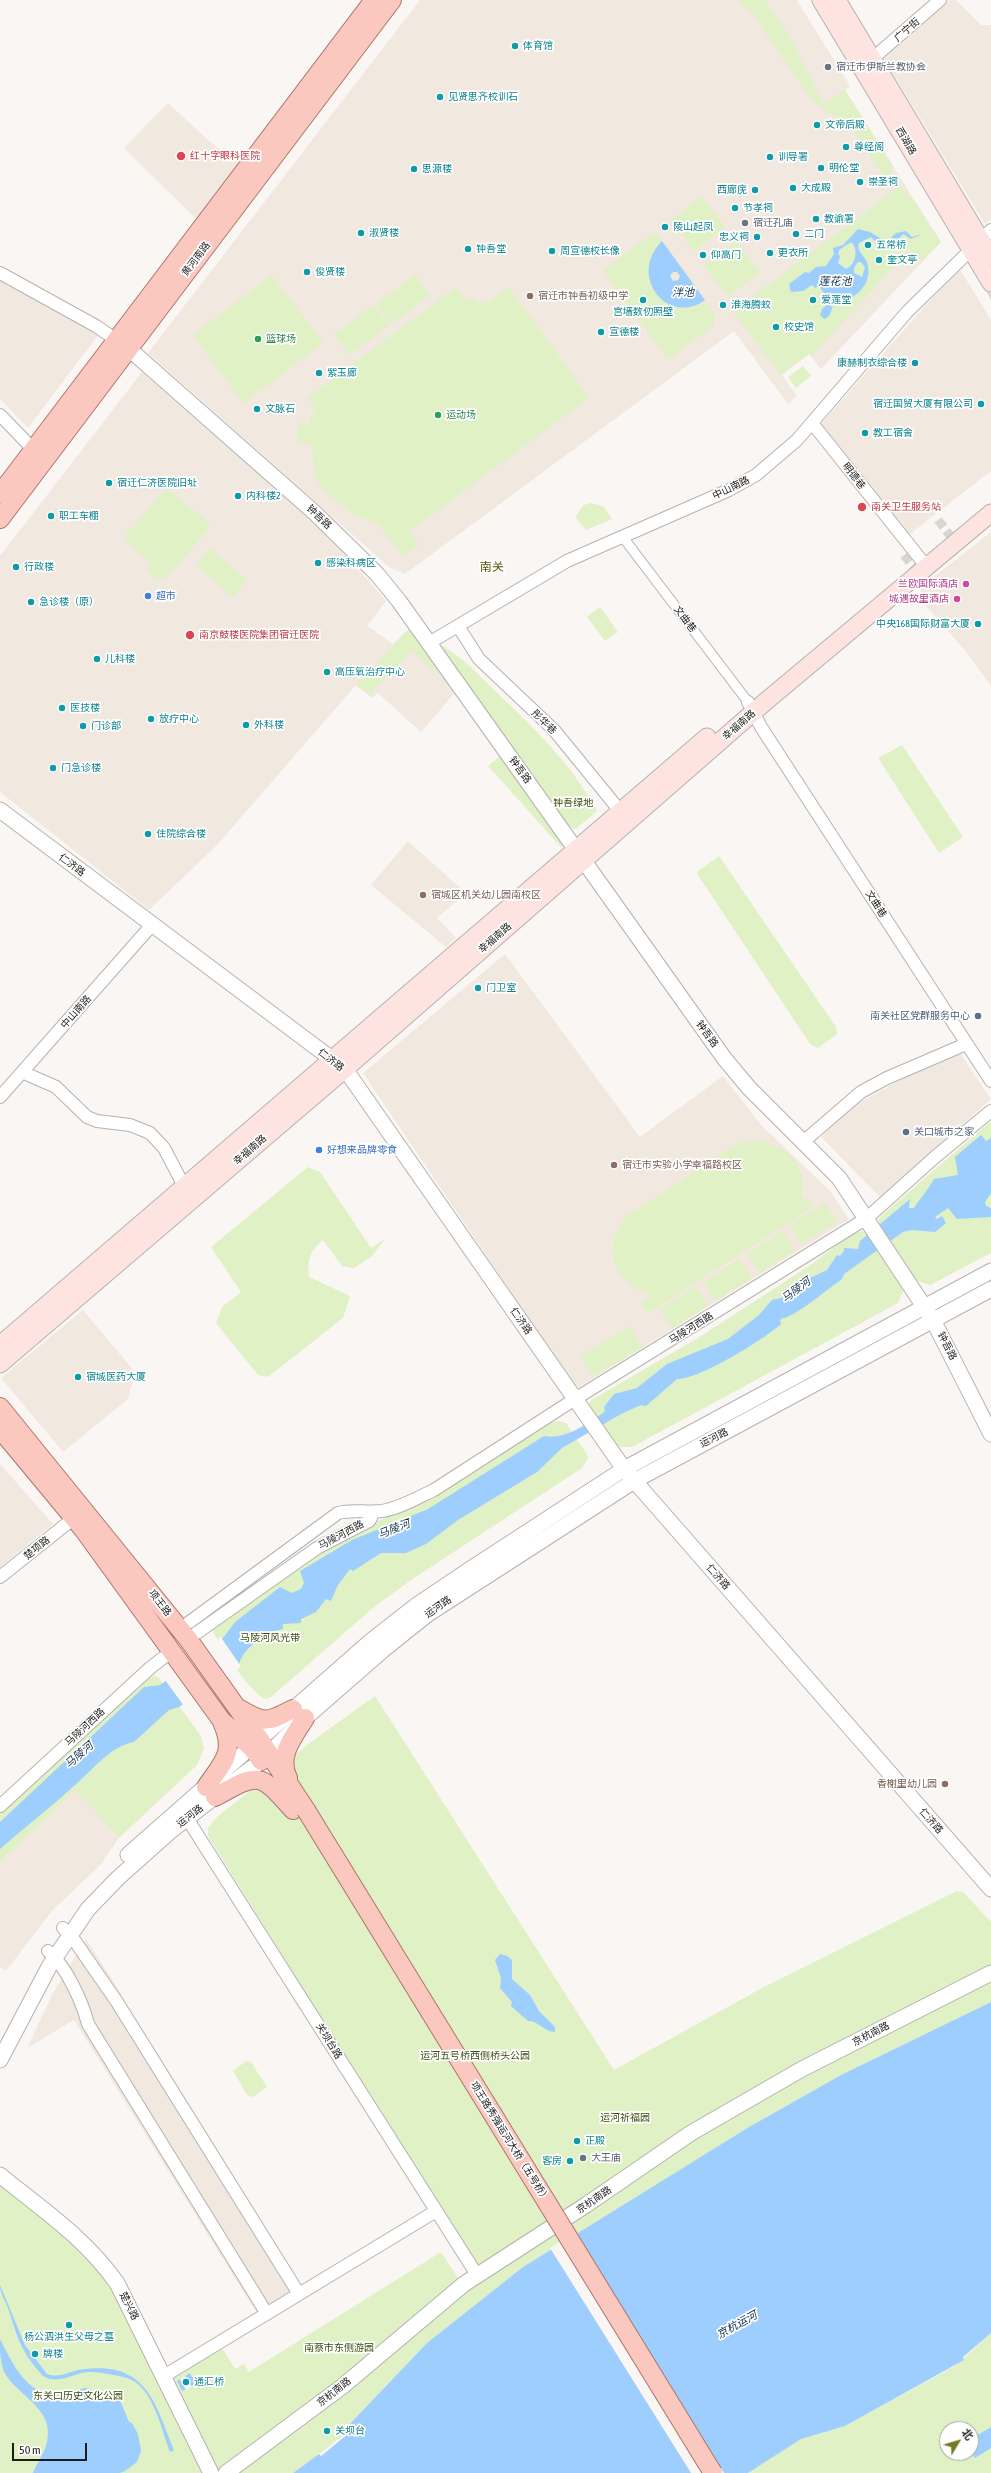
<!DOCTYPE html>
<html>
<head>
<meta charset="utf-8">
<style>
  body { margin:0 }
  #map { position:relative; width:991px; height:2473px; overflow:hidden; background:#f9f6f3; font-family:"Asap Condensed","Noto Sans SC",sans-serif }
  canvas { display:block }
  .north { position:absolute; left:939px; top:2421px; width:40px; height:40px; box-sizing:border-box; background:#fff; border:1px solid #a5a5a4; border-radius:50%; rotate:52deg; font-size:11px; font-weight:700; line-height:16px; text-align:center; color:#1e1d1c }
  .north::after { content:''; display:block; margin:auto; width:14px; height:18px; background:#727a25; clip-path:polygon(50% 0,100% 100%,50% 72%,0 100%) }
  .scale { position:absolute; left:12px; top:2443px; width:75px; height:18px; box-sizing:border-box; border:2px solid #1e1d1c; border-top:0; padding-left:5px; font-size:12px; line-height:14px; white-space:nowrap; color:#1e1d1c; -webkit-text-stroke:3px #fff; paint-order:stroke }
</style>
</head>
<body>
<div id="map">
<canvas width="991" height="2473"></canvas>
<div class="north">北</div>
<div class="scale">50 m</div>
</div>
<script>
const g = document.querySelector('canvas').getContext('2d');
g.lineJoin = 'round';
function fillPath(path, color) { g.fillStyle = color; g.fill(path, 'evenodd'); }
function strokePath(path, color, width, dash) { g.strokeStyle = color; g.lineWidth = width; g.lineCap = dash ? 'butt' : 'round'; g.setLineDash(dash || []); g.stroke(path); }
function write(font, color, halo, rows, align = 'center') {
  g.font = font + ' "Asap Condensed","Noto Sans SC",sans-serif'; g.lineWidth = 3.5; g.setLineDash([]); g.textBaseline = 'middle'; g.strokeStyle = halo; g.fillStyle = color; for (const [text, x, y, turn = 0] of rows) {
    g.save(); g.translate(x, y); g.rotate((+turn || 0) * Math.PI / 180); g.textAlign = isNaN(turn) ? turn : align; if (halo) g.strokeText(text, 0, 0); g.fillText(text, 0, 0); g.restore();
  }
}
fillPath(new Path2D(`
  M420 0H797L850 86 845 90 941 242 821 369 809 354 782 375 797 396 788 404 734 331 405 574 389 567 148 353Z
  M948 0H956L981 25H991V219L985 224 883 57Z
  M168 103 209 141 241 165 198 221 124 148Z
  M959 268 991 320V471L906 537 818 427Z
  M0 281 99 334 28 428 0 399Z
  M142 372 321 528 381 595 386 601 367 626 393 644 411 627 457 690 421 732 378 693 372 698 356 685 217 845 149 910 0 792V556Z
  M991 532V686L968 654 922 601 920 588Z
  M408 841 466 893 437 918 456 938 446 947 371 885Z
  M505 954 640 1137 723 1076 761 1125 831 1192 849 1219 579 1387 573 1384 363 1073Z
  M960 1053 991 1099 880 1197 821 1137 849 1108 908 1076Z
  M83 1310 139 1377 132 1383 128 1399 63 1452 1 1378Z
  M0 1464 53 1524 0 1567Z
  M75 1789 119 1838 101 1864 51 1912 6 1971 0 1967V1862Z
  M86 1939 122 1995 119 1997 300 2289 258 2315 74 2020 27 2048 53 1993Z`), '#f1e9df');
fillPath(new Path2D(`
  M738 0H764L790 37 824 105 845 90 892 164V173L885 178 848 124 822 108 808 94 749 10Z
  M900 186 913 200 941 242 922 261 910 250 811 356 809 354 781 375 733 311Z
  M702 196 725 227 694 251 671 220Z
  M655 232 662 241C628 275 668 327 705 300L715 313 714 325 668 360 603 271Z
  M736 241 760 272 728 296 704 265Z
  M272 275 323 343 244 403 193 335Z
  M415 275 430 295 391 324 376 304Z
  M509 287 589 398 409 532 419 544 404 556 377 523 352 514 320 486 314 473 312 446 297 441 299 422 309 424 315 408 307 398 455 288 466 301 471 297 478 303 490 302Z
  M374 305 389 326 350 355 334 334Z
  M803 366 811 376 796 388 788 377Z
  M166 488 209 523 210 527 167 577 159 580 145 571 152 563 123 539Z
  M591 503 604 507 612 519 586 530 575 517 584 505Z
  M210 548 247 580 233 597 196 565Z
  M600 607 618 632 605 641 587 617Z
  M411 627 437 664 432 670 412 651 369 695 356 685Z
  M443 646C463 658 478 674 494 690 532 726 572 764 597 811L577 828 574 829 567 824 440 647Z
  M902 745 963 837 939 853 878 758Z
  M504 753 568 841 561 847 488 766Z
  M719 856 836 1027 837 1034 818 1048 810 1044 698 875 697 872Z
  M991 1121V1253L930 1285 915 1280 881 1229 878 1222 880 1217Z
  M755 1140C776 1144 798 1154 802 1178 804 1185 801 1193 802 1200L807 1197 813 1207 648 1313 641 1303 652 1296C614 1281 600 1251 626 1216L737 1144Z
  M308 1167 320 1172 371 1248 385 1239 372 1256 354 1268 342 1266 323 1240C310 1251 307 1259 309 1277L350 1296 343 1318 268 1377 258 1375 216 1323 222 1307 241 1292 211 1247Z
  M825 1203 837 1222 801 1244 789 1225Z
  M782 1231 795 1250 760 1273 747 1254Z
  M862 1231 869 1235 902 1287 903 1292 898 1303 632 1447H618L613 1443 589 1409 590 1401 698 1338 809 1266 849 1236Z
  M739 1259 752 1278 716 1301 704 1282Z
  M696 1286 708 1305 673 1329 660 1309Z
  M630 1326 642 1348 592 1377 580 1356Z
  M558 1421 566 1423 586 1453 588 1458 582 1468 411 1580 374 1607 271 1697 266 1699C248 1693 221 1644 210 1627L348 1534 403 1510 548 1423Z
  M154 1676 159 1678 201 1736 204 1748 197 1765 119 1838 75 1790 0 1862V1813L149 1678Z
  M375 1696 614 2070 762 1988 957 1891 963 1892 991 1922V1966L845 2042 484 2266 476 2267 208 1836V1828L216 1818 311 1742Z
  M991 1980V2002L841 2075 749 2127 523 2267 427 2343 346 2428 350 2432 321 2456 319 2454 293 2473H0V2184L86 2250 122 2303 158 2384 223 2349 235 2369 244 2364 249 2372 441 2252 458 2278 456 2285 468 2288 673 2152 749 2106Z
  M246 2061 251 2062 267 2087 253 2097 247 2095 233 2071Z
  M991 2333V2473H748L801 2439 845 2426 955 2366ZM947 2429H971V2453H947Z`), '#dff1c5');
fillPath(new Path2D(`
  M858 229 870 232 886 242 896 233 906 231 912 237 922 234 911 239 903 234 888 250H883L871 237 859 243C856 251 864 255 867 262 872 279 863 291 850 299L847 296C827 298 836 316 824 319L820 315 822 309 828 304 825 300 827 298 819 286 815 288 812 285 803 291 791 292 789 284 805 272 809 273 816 267 826 266 834 254 833 248 843 245ZM851 242C859 249 856 265 846 269L838 263 840 256 838 254 839 250ZM858 262H861L865 268 862 277 854 273V268Z
  M662 241 705 300C668 327 627 276 662 241ZM673 272H677L680 276 678 280 673 281 670 276Z
  M981 1135 986 1141 991 1138V1193L985 1202 986 1206 991 1208V1217L957 1219 948 1208 935 1217 937 1219 942 1216 946 1223 935 1232 912 1230 903 1232 844 1274 842 1279C829 1288 795 1317 783 1318L780 1320 781 1324C765 1339 698 1380 677 1379L646 1406 641 1405 621 1414 562 1448 537 1472 458 1520 426 1544 406 1553H381L353 1571 350 1569 338 1585 331 1601 326 1599 316 1612 301 1619V1623L283 1624V1629L259 1635 260 1639C249 1647 242 1653 238 1667L179 1707 169 1710 134 1742C110 1746 93 1770 75 1785 51 1807 25 1827 0 1849V1822L144 1687 160 1685 220 1642 235 1622 280 1587 292 1593 301 1589 304 1583 300 1571 352 1540 428 1509 544 1436C567 1440 585 1424 603 1413L605 1410 604 1407 614 1394 637 1388 667 1364 728 1339 759 1315 772 1300 785 1297 812 1277 827 1270 837 1255 840 1256 844 1251V1248L858 1249 860 1241 910 1199 909 1208H914C921 1197 928 1190 934 1179L958 1175 955 1157Z
  M500 1954 507 1956 512 1960V1979L530 1995 539 2011 555 2027V2032C544 2032 538 2020 528 2021L511 2006 512 2002 500 1988 501 1978 495 1960Z
  M991 2002V2333L963 2357 964 2360 845 2426 801 2439 748 2473H293L319 2454 321 2456 350 2432 346 2428 427 2343 523 2267 749 2127 841 2075Z
  M0 2285 25 2345 47 2374C62 2379 70 2370 85 2369 147 2362 155 2403 174 2450L170 2452C162 2431 156 2401 139 2385 131 2377 119 2376 108 2374 97 2372 88 2371 78 2374 65 2378 55 2383 43 2376 20 2350 18 2339 8 2308 5 2300 0 2294 0 2285Z
  M0 2339C13 2364 27 2397 61 2395 70 2394 78 2388 88 2388L94 2392H117L121 2396 120 2400 129 2422 132 2423 138 2434 141 2451 137 2462 125 2471 120 2473H33C37 2463 45 2452 47 2442 55 2408 17 2396 4 2372 0 2361 0 2350 0 2339Z
  M190 2373 196 2384 182 2391 177 2381Z
  M991 2427V2448L975 2458 971 2452V2439Z`), '#9ecefd');
fillPath(new Path2D(`
  M220 1636 240 1665V1668L184 1706 165 1680 218 1640Z
  M575 2232 724 2473H691L550 2248Z
  M185 2376 192 2387 186 2390 180 2379Z
  M345 2426 350 2432 321 2456 318 2452 321 2453 347 2432Z`), '#f9f6f3');
strokePath(new Path2D(`
  M989 296 991 295
  M938 520 952 538
  M904 555 915 569 922 563`), '#d8d5d3', 9, [9, 4.5]);
const pedestrian = new Path2D(`
  M622 536 748 702`);
const minor = new Path2D(`
  M872 59 940 0
  M0 273 96 326 122 344
  M0 415 33 449
  M812 423 926 566
  M458 626 479 659 554 730 625 817
  M429 643 567 561 729 490 756 475 797 440 907 312 991 230
  M748 702 761 727 991 1081
  M22 1072 56 1087 87 1117 97 1121 130 1125 150 1133 164 1148 184 1186
  M0 1097 151 926
  M803 1142 861 1092 887 1078 966 1044
  M0 1577 74 1518
  M180 1629 338 1513C353 1509 367 1513 382 1511 400 1508 417 1498 434 1490L575 1399 867 1218 935 1157 991 1111
  M188 1639 317 1548 369 1521 371 1518 369 1512
  M0 1806 150 1668 172 1651
  M183 1812 477 2275
  M63 1928 70 1934 117 2002 299 2294
  M48 1951C66 1966 82 2001 88 2024L267 2314
  M164 2376 436 2211`);
const tertiary = new Path2D(`
  M128 348 315 513 377 574 399 601 724 1058 749 1088 839 1178 933 1320 991 1434
  M0 810 345 1069 624 1469 991 1889
  M128 1855 371 1641 417 1605 469 1570 624 1469 991 1271
  M0 2060 50 1965 88 1909 118 1878 173 1829 261 1761 305 1718 383 1650 428 1614 634 1481 991 1289
  M0 2175C44 2211 83 2236 117 2283L211 2473
  M226 2473 343 2386 464 2284 586 2205 691 2133 802 2069 991 1973`);
const secondary = new Path2D(`
  M821 0 991 283
  M837 0 991 257
  M0 1345 707 737
  M0 1364 345 1069 765 702 991 513`);
const primary = new Path2D(`
  M0 494 374 0
  M0 519 392 0
  M0 1407 188 1639 260 1740 306 1810
  M0 1429 83 1529 222 1721 252 1748 261 1761
  M240 1709C265 1724 268 1722 293 1709
  M288 1778C277 1756 293 1738 305 1718
  M206 1787C223 1762 236 1753 222 1722
  M215 1797C260 1772 259 1772 293 1810`);
strokePath(pedestrian, '#b5b2af', 11);
strokePath(minor, '#b5b2af', 14);
strokePath(tertiary, '#b5b2af', 17);
strokePath(secondary, '#b5b2af', 19);
strokePath(primary, '#ac756b', 20);
strokePath(pedestrian, '#fff', 9);
strokePath(minor, '#fff', 12);
strokePath(tertiary, '#fff', 15);
strokePath(secondary, '#fde4e0', 17);
strokePath(primary, '#fbc8c0', 18);
const primaryBridge = new Path2D(`
  M306 1810 713 2473`);
strokePath(primaryBridge, '#ac756b', 20, []);
strokePath(primaryBridge, '#fbc8c0', 18);
for (const [x, y, r, color] of [
  [515,46,4,"#0f9aa8"],
  [828,67,4,"#6b7280"],
  [440,97,4,"#0f9aa8"],
  [817,125,4,"#0f9aa8"],
  [846,147,4,"#0f9aa8"],
  [181,156,5,"#e0444e"],
  [770,157,4,"#0f9aa8"],
  [821,168,4,"#0f9aa8"],
  [414,169,4,"#0f9aa8"],
  [860,182,4,"#0f9aa8"],
  [793,188,4,"#0f9aa8"],
  [755,190,4,"#0f9aa8"],
  [735,208,4,"#0f9aa8"],
  [816,219,4,"#0f9aa8"],
  [745,223,4,"#6b7280"],
  [665,227,4,"#0f9aa8"],
  [361,233,4,"#0f9aa8"],
  [796,234,4,"#0f9aa8"],
  [757,237,4,"#0f9aa8"],
  [868,245,4,"#0f9aa8"],
  [468,249,4,"#0f9aa8"],
  [552,251,4,"#0f9aa8"],
  [770,253,4,"#0f9aa8"],
  [703,255,4,"#0f9aa8"],
  [879,260,4,"#0f9aa8"],
  [307,272,4,"#0f9aa8"],
  [530,296,4,"#8d6e63"],
  [643,300,4,"#0f9aa8"],
  [813,300,4,"#0f9aa8"],
  [723,305,4,"#0f9aa8"],
  [776,327,4,"#0f9aa8"],
  [601,332,4,"#0f9aa8"],
  [258,339,4,"#2e9e5b"],
  [915,363,4,"#0f9aa8"],
  [319,373,4,"#0f9aa8"],
  [981,404,4,"#0f9aa8"],
  [257,409,4,"#0f9aa8"],
  [438,415,4,"#2e9e5b"],
  [865,433,4,"#0f9aa8"],
  [109,483,4,"#0f9aa8"],
  [238,496,4,"#0f9aa8"],
  [862,507,5,"#e0444e"],
  [51,516,4,"#0f9aa8"],
  [318,563,4,"#0f9aa8"],
  [16,567,4,"#0f9aa8"],
  [966,584,4,"#d1479c"],
  [148,596,4,"#3f7fe0"],
  [957,599,4,"#d1479c"],
  [31,602,4,"#0f9aa8"],
  [978,624,4,"#0f9aa8"],
  [190,635,5,"#e0444e"],
  [97,659,4,"#0f9aa8"],
  [327,672,4,"#0f9aa8"],
  [62,708,4,"#0f9aa8"],
  [151,719,4,"#0f9aa8"],
  [246,725,4,"#0f9aa8"],
  [83,726,4,"#0f9aa8"],
  [53,768,4,"#0f9aa8"],
  [148,834,4,"#0f9aa8"],
  [423,895,4,"#8d6e63"],
  [478,988,4,"#0f9aa8"],
  [978,1016,4,"#5c6f8a"],
  [906,1132,4,"#5c6f8a"],
  [319,1150,4,"#3f7fe0"],
  [614,1165,4,"#8d6e63"],
  [78,1377,4,"#0f9aa8"],
  [945,1784,4,"#8d6e63"],
  [577,2141,4,"#0f9aa8"],
  [583,2158,4,"#6b7280"],
  [570,2161,4,"#0f9aa8"],
  [69,2325,4,"#0f9aa8"],
  [35,2354,4,"#0f9aa8"],
  [186,2382,4,"#0f9aa8"],
  [327,2431,4,"#0f9aa8"]
]) { const dot = new Path2D(); dot.arc(x, y, r, 0, 2 * Math.PI); g.fillStyle = color; g.fill(dot); strokePath(dot, '#fff', 1.5); }
write('10px', '#1e1d1c', '#fff', [
  ["广宁街",907,30,-41],
  ["西湖路",906,141,59],
  ["黄河南路",196,259,-53],
  ["明德巷",854,476,52],
  ["中山南路",731,488,-26],
  ["钟吾路",319,517,43],
  ["文曲巷",685,619,53],
  ["彤华巷",544,722,44],
  ["幸福南路",739,725,-41],
  ["钟吾路",520,770,54],
  ["仁济路",72,865,37],
  ["文曲巷",876,904,57],
  ["幸福南路",495,938,-41],
  ["中山南路",76,1012,-49],
  ["钟吾路",707,1034,54],
  ["仁济路",331,1060,38],
  ["幸福南路",250,1150,-41],
  ["仁济路",521,1321,55],
  ["马陵河西路",691,1328,-32],
  ["钟吾路",947,1346,63],
  ["运河路",714,1438,-27],
  ["马陵河西路",341,1535,-28],
  ["楚项路",37,1548,-39],
  ["仁济路",718,1577,49],
  ["项王路",160,1603,52],
  ["运河路",438,1607,-35],
  ["马陵河西路",85,1727,-43],
  ["运河路",190,1816,-38],
  ["仁济路",931,1821,49],
  ["京杭南路",871,2034,-27],
  ["关坝台路",329,2041,58],
  ["项王路秀强运河大桥（五号桥）",510,2142,58],
  ["京杭南路",594,2200,-34],
  ["楚兴路",129,2306,63],
  ["京杭南路",334,2392,-38]
]);
write('10px', '#0d838f', '#fff', [
  ["体育馆",523,46],
  ["见贤思齐校训石",448,97],
  ["文帝后殿",825,125],
  ["尊经阁",854,147],
  ["训导署",778,157],
  ["明伦堂",829,168],
  ["思源楼",422,169],
  ["崇圣祠",868,182],
  ["大成殿",801,188],
  ["西廊庑",747,190,"right"],
  ["节孝祠",743,208],
  ["教谕署",824,219],
  ["陵山起凤",673,227],
  ["淑贤楼",369,233],
  ["二门",804,234],
  ["忠义祠",749,237,"right"],
  ["五常桥",876,245],
  ["钟吾堂",476,249],
  ["周宣德校长像",560,251],
  ["更衣所",778,253],
  ["仰高门",711,255],
  ["奎文亭",887,260],
  ["俊贤楼",315,272],
  ["爱莲堂",821,300],
  ["淮海腾蛟",731,305],
  ["宫墙数仞照壁",643,312,"center"],
  ["校史馆",784,327],
  ["宣德楼",609,332],
  ["康赫制衣综合楼",907,363,"right"],
  ["紫玉廊",327,373],
  ["宿迁国贸大厦有限公司",973,404,"right"],
  ["文脉石",265,409],
  ["教工宿舍",873,433],
  ["宿迁仁济医院旧址",117,483],
  ["内科楼2",246,496],
  ["职工车棚",59,516],
  ["感染科病区",326,563],
  ["行政楼",24,567],
  ["急诊楼（原）",39,602],
  ["中央168国际财富大厦",970,624,"right"],
  ["儿科楼",105,659],
  ["高压氧治疗中心",335,672],
  ["医技楼",70,708],
  ["放疗中心",159,719],
  ["外科楼",254,725],
  ["门诊部",91,726],
  ["门急诊楼",61,768],
  ["住院综合楼",156,834],
  ["门卫室",486,988],
  ["宿城医药大厦",86,1377],
  ["正殿",585,2141],
  ["客房",562,2161,"right"],
  ["杨公泗洪生父母之墓",69,2337,"center"],
  ["牌楼",43,2354],
  ["通汇桥",194,2382],
  ["关坝台",335,2431]
], 'left');
write('10px', '#5b616d', '#fff', [
  ["宿迁市伊斯兰教协会",836,67],
  ["宿迁孔庙",753,223],
  ["大王庙",591,2158]
], 'left');
write('10px', '#be3a42', '#fff', [
  ["红十字眼科医院",190,156],
  ["南关卫生服务站",871,507],
  ["南京鼓楼医院集团宿迁医院",199,635]
], 'left');
write('10px', '#785e54', '#fff', [
  ["宿迁市钟吾初级中学",538,296],
  ["宿城区机关幼儿园南校区",431,895],
  ["宿迁市实验小学幸福路校区",622,1165],
  ["香榭里幼儿园",937,1784,"right"]
], 'left');
write('10px', '#27864d', '#fff', [
  ["篮球场",266,339],
  ["运动场",446,415]
], 'left');
write('10px', '#b23c85', '#fff', [
  ["兰欧国际酒店",958,584],
  ["城遇故里酒店",949,599]
], 'right');
write('10px', '#366cbe', '#fff', [
  ["超市",156,596],
  ["好想来品牌零食",327,1150]
], 'left');
write('10px', '#384c0b', '#fff', [
  ["钟吾绿地",573,803],
  ["马陵河风光带",270,1638],
  ["运河五号桥西侧桥头公园",475,2056],
  ["运河祈福园",625,2118],
  ["南蔡市东侧游园",339,2348],
  ["东关口历史文化公园",78,2396]
]);
write('10px', '#4e5e75', '#fff', [
  ["南关社区党群服务中心",970,1016],
  ["关口城市之家",914,1132,"left"]
], 'right');
write('italic 11px', '#0d304e', '#fff', [
  ["莲花池",835,282],
  ["泮池",683,293],
  ["马陵河",796,1290,-37],
  ["马陵河",394,1529,-21],
  ["马陵河",79,1755,-41],
  ["京杭运河",737,2325,-29]
]);
write('12px', '#535901', '#fff', [
  ["南关",492,567]
]);
</script>
</body>
</html>
